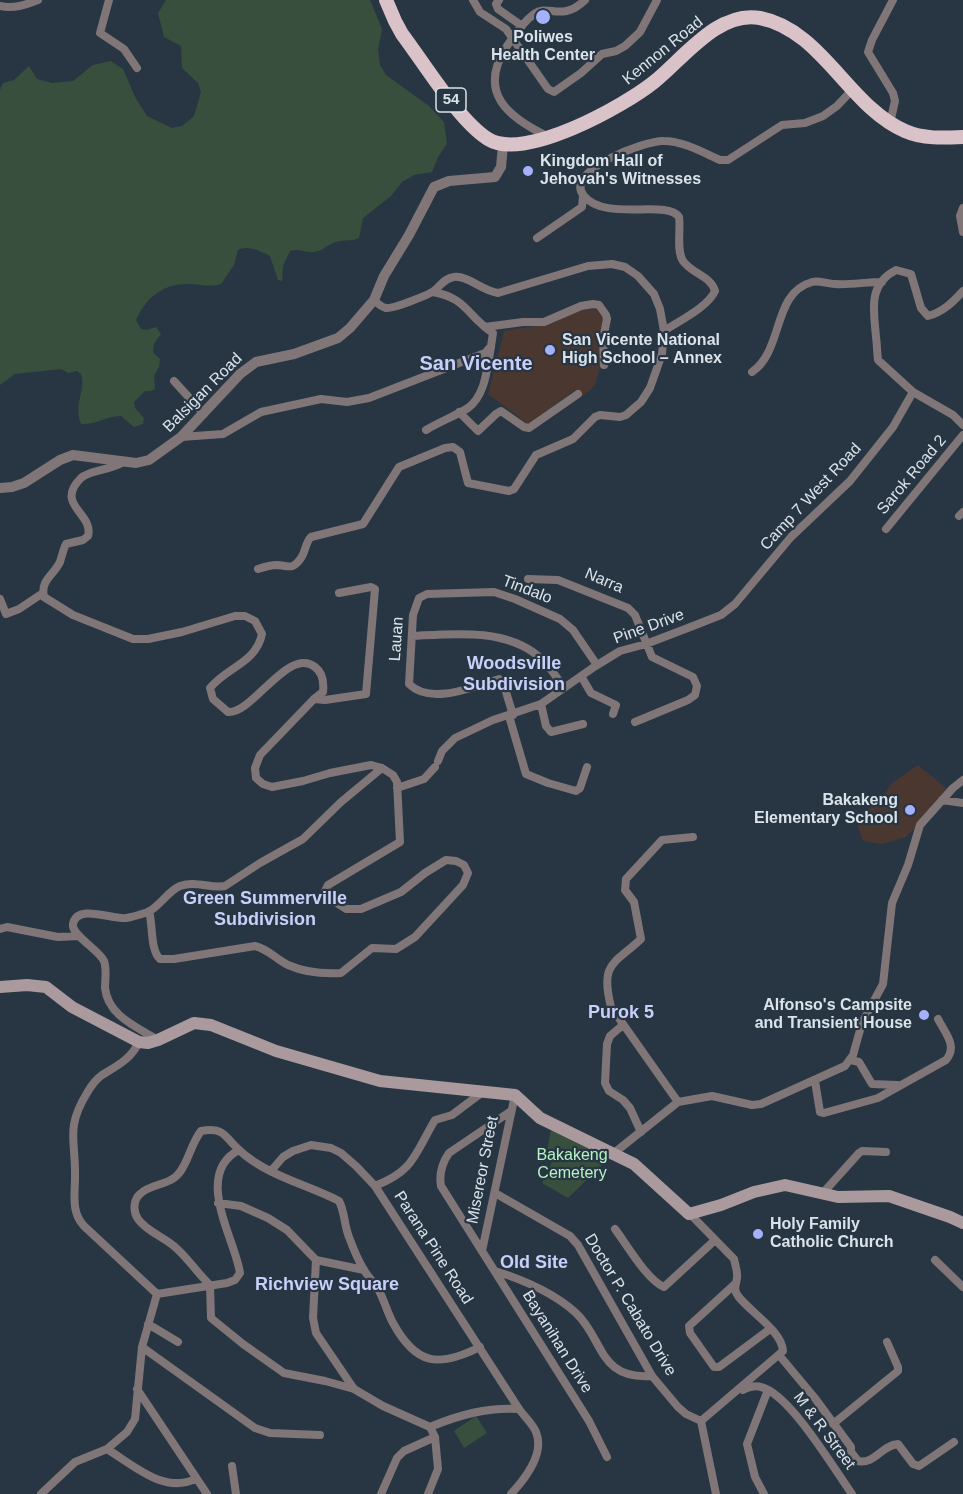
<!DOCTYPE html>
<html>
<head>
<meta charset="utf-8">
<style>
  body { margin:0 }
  canvas { display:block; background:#273642 }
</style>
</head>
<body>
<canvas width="963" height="1494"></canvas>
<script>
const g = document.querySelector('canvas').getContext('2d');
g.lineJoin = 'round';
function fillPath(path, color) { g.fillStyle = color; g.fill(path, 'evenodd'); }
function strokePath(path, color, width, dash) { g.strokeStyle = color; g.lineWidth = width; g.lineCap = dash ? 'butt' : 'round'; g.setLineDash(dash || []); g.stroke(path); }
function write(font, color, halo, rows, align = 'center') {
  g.font = font + ' Helvetica,sans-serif'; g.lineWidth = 4.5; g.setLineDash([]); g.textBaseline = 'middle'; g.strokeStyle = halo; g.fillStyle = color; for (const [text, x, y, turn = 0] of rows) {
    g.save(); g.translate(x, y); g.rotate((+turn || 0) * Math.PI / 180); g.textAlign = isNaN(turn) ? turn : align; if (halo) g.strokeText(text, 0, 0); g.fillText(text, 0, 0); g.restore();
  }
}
fillPath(new Path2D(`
  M592 307 602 314 604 324 601 364 595 385 583 396 575 390 528 424 488 394 504 331 554 323 565 315Z
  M918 765 947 789 921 822 906 837 882 844 863 841 855 819 882 798 892 783Z`), '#4a3730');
fillPath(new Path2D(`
  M166 0H370L382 29 378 50 380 65 386 75 429 106 444 122 447 144 438 157 432 172 414 175 402 182 391 196 363 218 359 238C351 242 344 239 336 242 328 244 323 251 314 252 305 253 299 248 290 251L283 266 282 281 278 280 270 256C259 251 250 245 238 250L234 265 221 284C211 287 202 285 192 284 164 283 148 295 136 320L141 329 146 330 156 327 161 334 154 344 153 352 160 359 159 367 154 376 155 389 151 391H145L134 402 135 408 144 418 143 424 134 427 121 416C106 416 97 425 81 424 73 403 86 393 81 374L77 371 68 373 61 369 15 374 0 385V90L3 83 14 80 29 66 37 79 52 83 73 81 93 65 111 61 123 69 136 99 147 116 172 128 182 126 194 116 201 92 198 83 182 68 181 46 164 37 158 13Z
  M551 1130 609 1158 568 1198 542 1183 552 1162 546 1156Z
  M476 1416 487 1433 464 1448 454 1431Z`), '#374f3c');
strokePath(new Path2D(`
  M109 0 100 33 124 49 137 68
  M473 0 480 12 506 29 548 89 554 92 581 73 602 54 616 51 625 46 640 32 657 0
  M499 0 496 4 498 9 522 26
  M0 6C14 9 25 5 38 0
  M890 123 895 101 893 93 868 52 872 40 893 0
  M549 137C509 118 476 93 507 46 514 35 523 22 534 14 549 3 561 23 585 0
  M963 208 960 216 963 232
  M537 238 582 207 583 196
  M963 291C953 302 943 312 928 316L921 308 911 274 896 270C867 285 874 311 876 337 877 344 877 352 878 360L913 392 953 415 963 425
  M485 327 523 322H544L581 306 593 304 599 305 606 315 607 319 603 339 604 365
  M664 331C679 321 708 307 715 291 711 276 692 274 683 261 676 250 681 230 679 217 667 199 605 222 584 196 562 171 646 140 664 141 683 141 702 152 720 160H728L782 125 805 123 823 116 837 106 853 89
  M752 372C784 350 772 293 812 282 819 280 827 284 835 284 850 285 866 282 882 282
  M174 381 204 414
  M459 412 478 431 496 414 501 411 524 427 529 428 578 394
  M426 430C439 422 455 416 468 408 486 395 487 367 491 347
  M181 437 223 434 261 412 321 399 347 402 369 398 485 353 491 346 493 333C467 316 467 298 433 292
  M125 461C111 471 91 469 81 478 54 505 94 513 88 536L83 540 66 544C63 550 62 556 60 562 54 575 40 580 44 597L73 615 133 639H148L182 632 235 616H245L255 621 262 634C256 663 227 667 210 688L213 699 228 712C253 714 288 646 315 667 323 673 324 683 323 692L314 699 260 755 255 768 256 778 263 784 272 787 303 781 330 773 371 765 382 768 393 775 397 782 400 842 328 885 325 891 326 896 346 909H361L401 892 425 873 446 860 456 861 464 865 468 873 463 885 415 937 396 949 372 948 341 973C325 974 304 972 288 965 276 959 268 949 255 946L174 959H160C150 950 153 924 149 911
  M959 516 963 512
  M886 529 963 435
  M258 569C264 567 271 565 277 565 289 566 293 570 301 558 306 551 305 543 311 537L363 524 399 467 445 448 453 447 460 452 468 483 509 491 514 489 536 455 573 439 595 417 600 415 620 417 626 415 641 402 650 388 662 354 664 331 660 309 654 294 638 276 625 267 612 264 588 266 498 293C483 291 467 275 454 277 445 278 441 285 435 290 429 295 393 309 386 308 381 307 377 303 374 300
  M528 579 558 580 628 608 635 615 652 657 693 677 697 686 695 695 688 700 635 722
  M0 599 6 614 19 609 43 593
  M412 636C453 634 504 628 538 656 549 664 556 677 564 688
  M581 676 591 693 616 705 613 714
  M314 699 325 700 366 694 375 589 371 587 339 593
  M541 704 546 726 551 732 583 724
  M513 715 503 682 499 679C475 686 431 706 409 684L413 615 419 598 427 594 494 592 515 599 560 619 573 630 597 665
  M509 716 526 774 548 783 576 791 580 788 587 767
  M438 761 442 751 455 738 493 720 541 704 594 667 620 651 646 644 693 626 721 615 735 604 791 537 850 481 893 427 913 392
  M397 788 424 779 435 767
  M942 800 963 803
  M0 929 7 927 58 937 79 936
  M623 1025 610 1036 607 1044 605 1083 609 1091 623 1100 630 1108 641 1132
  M158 1040C137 1027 108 1016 105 988 105 980 107 969 104 961 98 949 71 935 73 924 77 903 113 920 126 918 133 917 142 914 148 912 160 906 168 891 180 886 196 880 210 889 225 886L260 863 303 839 341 802 382 768
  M139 1042C131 1059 117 1066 102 1075 95 1080 91 1086 87 1093 65 1129 76 1140 75 1178 75 1195 71 1212 84 1226L157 1294
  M851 1060 859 1062 872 1084 897 1085
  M815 1081 820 1112 824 1113 878 1098 946 1060C958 1046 945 1033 938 1019
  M678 1102 611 1007C600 963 613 965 641 939L634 902 625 890 626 879 662 840 693 837
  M511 1111 449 1153C442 1163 439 1174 441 1186L589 1421 607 1457
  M614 1153 678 1102 712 1096 752 1105 761 1104 845 1066 853 1055 862 1023 883 984 892 903 908 865 920 825 953 788 963 780
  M271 1171 283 1157 293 1151 311 1145 331 1148 341 1153 356 1166 375 1186 519 1409C524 1416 533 1424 536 1432 545 1454 525 1479 511 1494
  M375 1186C415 1170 414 1155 435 1120L452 1115 484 1091
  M495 1193 570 1236 578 1245 652 1376 678 1407 686 1414 701 1421
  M822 1194 859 1153 862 1151 886 1152
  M218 1203 241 1206 268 1218 287 1230 316 1260 364 1270
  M691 1215 734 1259C735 1265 738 1271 737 1278 736 1285 733 1289 738 1296 750 1312 782 1331 783 1351L701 1421
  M615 1229C627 1245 647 1280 664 1287L715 1240
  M482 1251 515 1095
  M316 1260 313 1318 316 1333 354 1389 383 1406 430 1427 435 1437 438 1469 428 1494
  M935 1260 963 1287
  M495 1271C524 1280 553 1292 576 1313 604 1339 598 1380 652 1376
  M735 1284 689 1326 690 1333 714 1367H719L770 1329
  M157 1294 227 1283 235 1280 240 1273C235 1239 193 1174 239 1150
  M148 1324 178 1342
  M142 1347 255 1428 270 1433 320 1435
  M779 1355 814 1397 851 1447V1452L858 1461C874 1465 882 1445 898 1444L913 1464 919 1466 954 1442
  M137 1389 207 1494
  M354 1389 325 1381 284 1373 243 1344 211 1318 210 1285C197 1273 188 1258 175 1247 164 1237 146 1231 138 1219 133 1212 133 1200 140 1194 151 1183 170 1186 180 1172 189 1160 191 1144 201 1131 224 1127 224 1136 239 1150 267 1176 306 1184 339 1201 345 1212 344 1225 349 1237 353 1248 358 1260 364 1270 368 1277 374 1282 378 1289 384 1299 387 1312 393 1323 416 1365 438 1368 480 1347
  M743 1390C749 1387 755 1385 761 1387 790 1394 834 1469 852 1494
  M701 1421 716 1494
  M833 1424 898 1371V1367L887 1342
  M430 1427C459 1415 487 1407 519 1409
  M107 1449C133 1465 164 1494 195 1479
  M232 1466 236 1494
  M41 1494 75 1462 107 1449 127 1432 135 1419 142 1347 157 1294
  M381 1494 397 1458 404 1451 435 1437
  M764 1494 755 1477 747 1444 768 1390`), '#807678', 8);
strokePath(new Path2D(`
  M0 488 12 487 24 483 60 460 73 455 136 463 149 460 181 437 240 374 256 362 294 354 338 338 350 328 374 300 384 276 409 235 434 187 449 181 495 177 501 167 503 145`), '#807678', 10);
strokePath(new Path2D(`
  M0 987 27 985 46 987 72 1007 139 1042 148 1043 158 1040 194 1023 211 1025 276 1051 380 1081 515 1095 540 1118 634 1164 689 1214 721 1205 754 1192 785 1185 838 1197 889 1196 950 1217 963 1223`), '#aa9a9e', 12);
strokePath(new Path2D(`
  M386 0 395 21 402 34C424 63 459 121 488 139 524 162 624 106 654 82 683 59 718 10 760 18 822 30 849 107 905 131 923 139 943 138 963 137`), '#dac3c8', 14);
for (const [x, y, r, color] of [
  [543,17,8,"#a5b1fc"],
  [528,171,6,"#a5b1fc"],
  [550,350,6,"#a5b1fc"],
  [910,810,6,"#a5b1fc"],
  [924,1015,6,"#a5b1fc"],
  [758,1234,6,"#a5b1fc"]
]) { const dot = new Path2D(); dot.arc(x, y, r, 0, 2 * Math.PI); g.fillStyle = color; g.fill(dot); strokePath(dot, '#273642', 2); }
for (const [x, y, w] of [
  [451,100,30]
]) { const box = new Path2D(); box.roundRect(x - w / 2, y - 12, w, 24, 4.5); g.fillStyle = '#273642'; g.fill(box); strokePath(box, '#dae3eb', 1.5); }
write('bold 15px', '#dae3eb', null, [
  ["54",451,100]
]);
write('bold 16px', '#dae3eb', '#273642', [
  ["Poliwes",543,38,"center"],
  ["Health Center",543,56,"center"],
  ["Kingdom Hall of",540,162],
  ["Jehovah's Witnesses",540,180],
  ["San Vicente National",562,341],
  ["High School – Annex",562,359],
  ["Bakakeng",898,801,"right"],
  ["Elementary School",898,819,"right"],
  ["Alfonso's Campsite",912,1006,"right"],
  ["and Transient House",912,1024,"right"],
  ["Holy Family",770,1225],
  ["Catholic Church",770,1243]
], 'left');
write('16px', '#dae3eb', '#273642', [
  ["Kennon Road",663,51,-39],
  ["Balsigan Road",203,393,-45],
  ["Sarok Road 2",912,475,-50],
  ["Camp 7 West Road",811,497,-47],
  ["Narra",604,581,23],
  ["Tindalo",527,590,21],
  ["Pine Drive",649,627,-20],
  ["Lauan",397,639,-86],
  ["Misereor Street",483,1170,-79],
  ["Parana Pine Road",433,1248,57],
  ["Doctor P. Cabato Drive",630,1305,59],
  ["Bayanihan Drive",557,1342,58],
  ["M & R Street",824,1431,53]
]);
write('16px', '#b5f5c3', '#273642', [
  ["Bakakeng",572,1156],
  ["Cemetery",572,1174]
]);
write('bold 18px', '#c7cffa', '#273642', [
  ["Woodsville",514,664],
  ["Subdivision",514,685],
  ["Green Summerville",265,899],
  ["Subdivision",265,920],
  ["Purok 5",621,1013],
  ["Old Site",534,1263],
  ["Richview Square",327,1285]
]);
write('bold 20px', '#c7cffa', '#273642', [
  ["San Vicente",476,364]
]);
</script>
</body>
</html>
